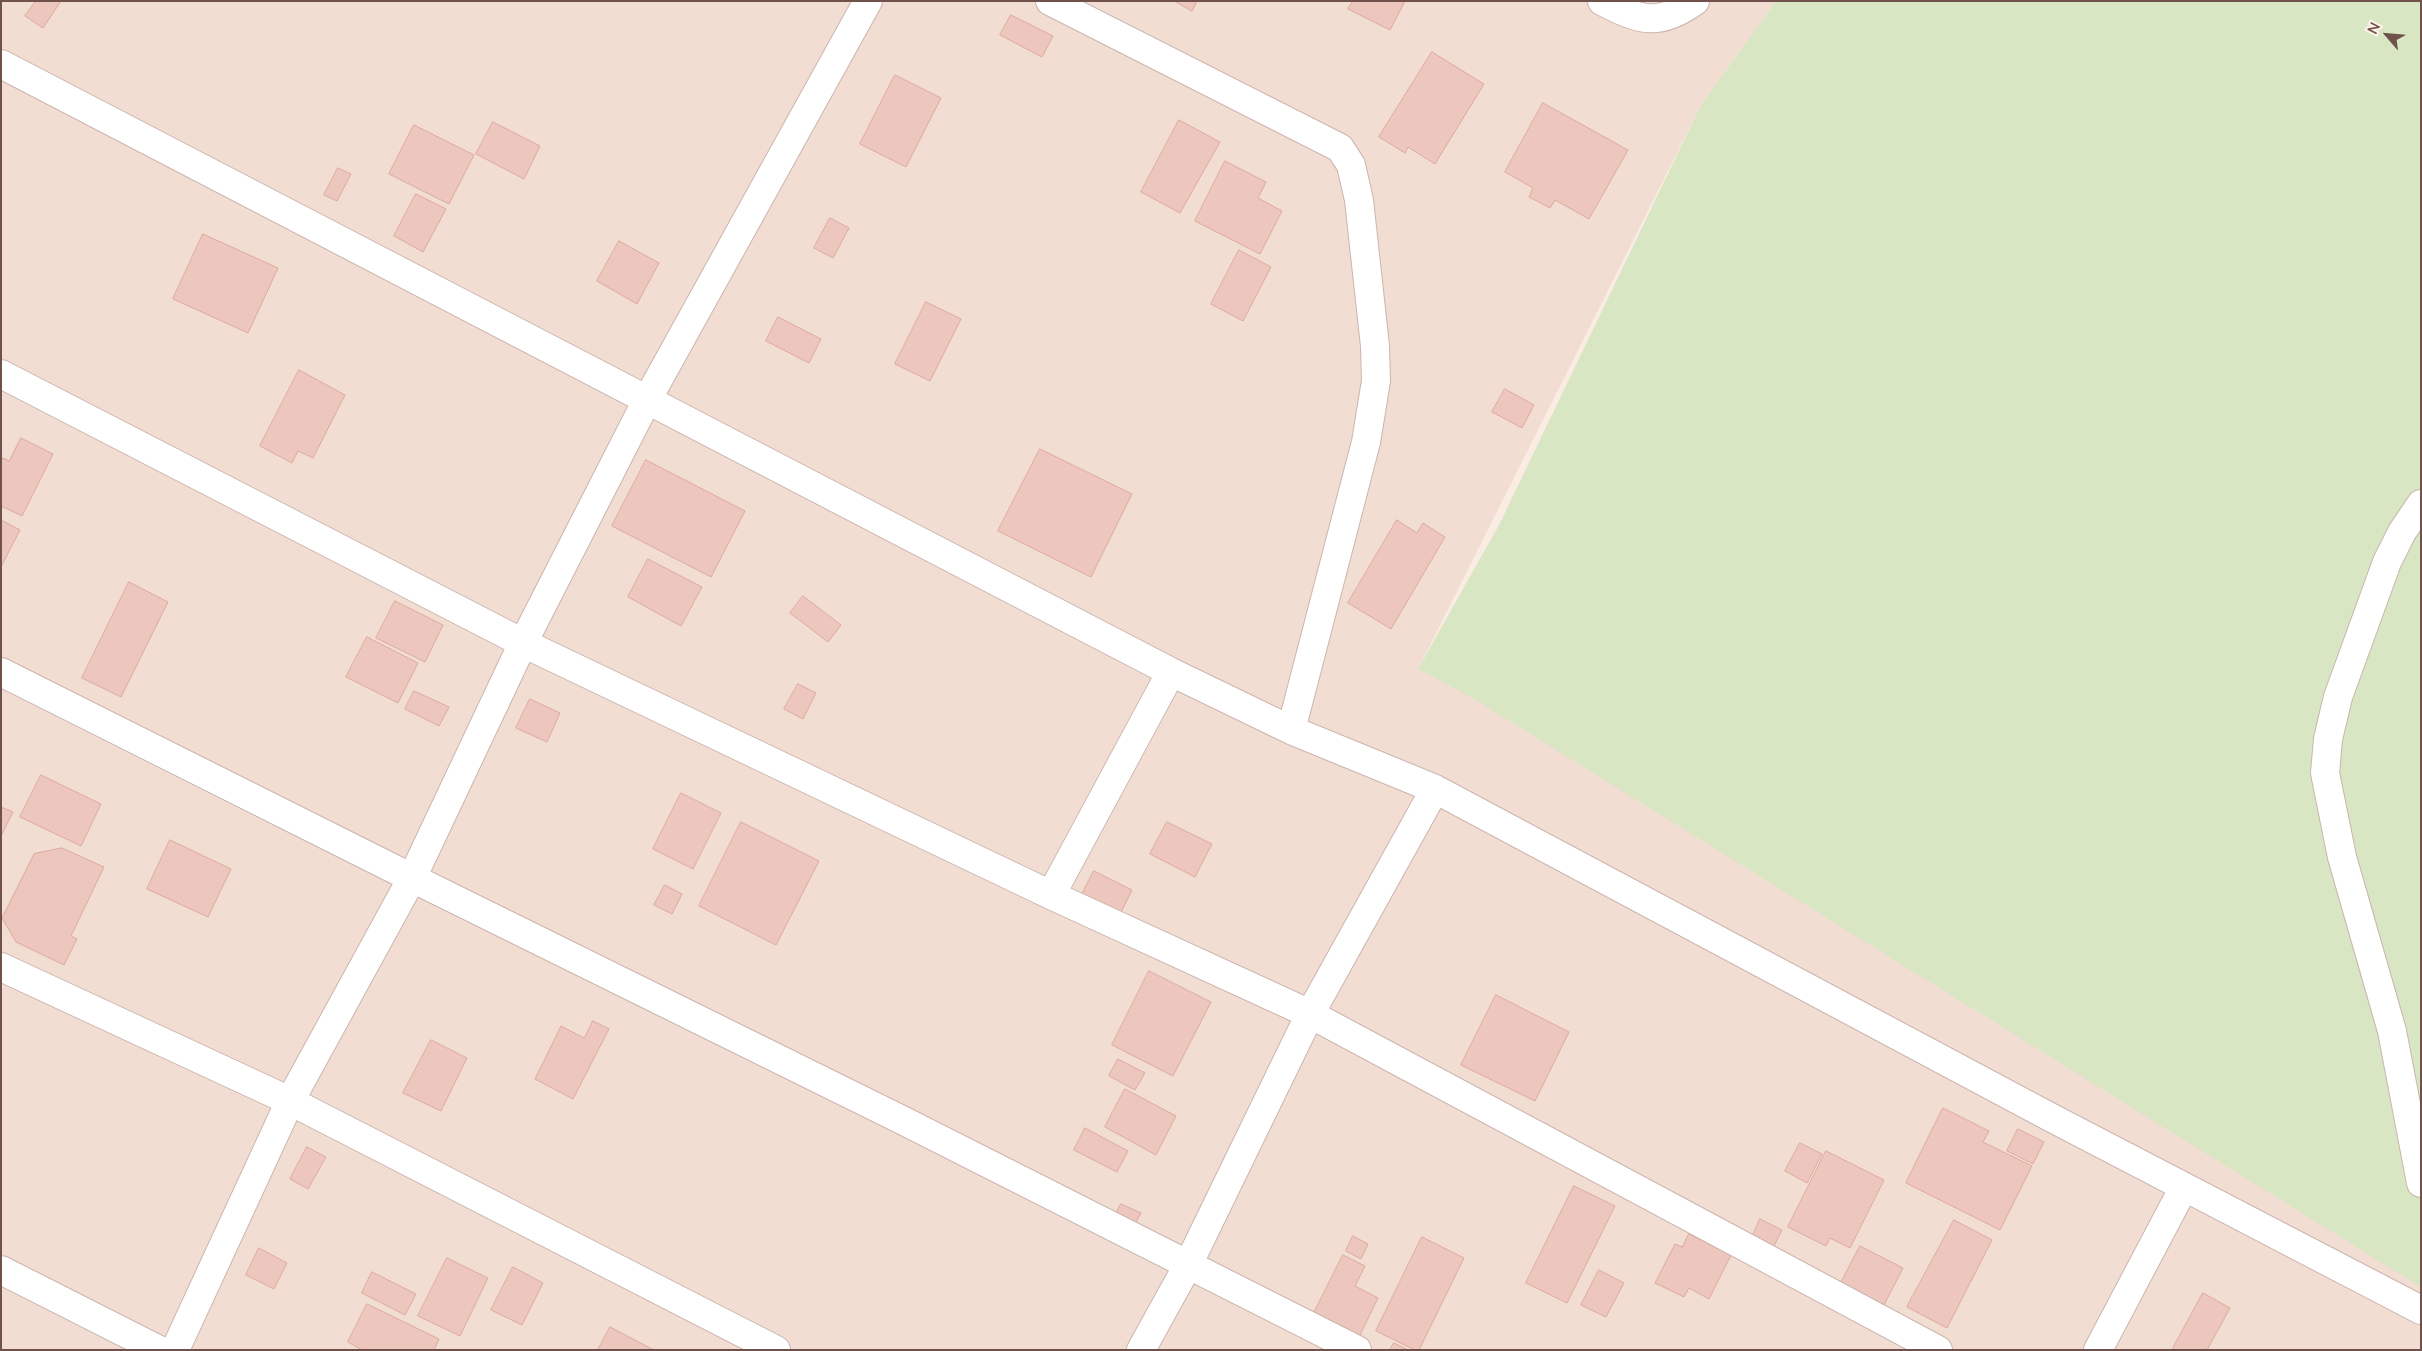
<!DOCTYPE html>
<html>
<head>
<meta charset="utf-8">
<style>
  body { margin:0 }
  #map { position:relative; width:2422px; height:1351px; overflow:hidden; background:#faece3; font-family:Lato,sans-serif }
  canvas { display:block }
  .frame { position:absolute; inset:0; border:2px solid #70514b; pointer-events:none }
  .north { position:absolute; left:2362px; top:10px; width:50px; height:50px; -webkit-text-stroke:4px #fdf1e9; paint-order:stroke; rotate:297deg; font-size:14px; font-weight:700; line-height:20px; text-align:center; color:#70514b }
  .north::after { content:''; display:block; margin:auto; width:18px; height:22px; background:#70514b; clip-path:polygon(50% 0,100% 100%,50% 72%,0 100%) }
</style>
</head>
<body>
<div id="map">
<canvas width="2422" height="1351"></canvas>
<div class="frame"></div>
<div class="north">N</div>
</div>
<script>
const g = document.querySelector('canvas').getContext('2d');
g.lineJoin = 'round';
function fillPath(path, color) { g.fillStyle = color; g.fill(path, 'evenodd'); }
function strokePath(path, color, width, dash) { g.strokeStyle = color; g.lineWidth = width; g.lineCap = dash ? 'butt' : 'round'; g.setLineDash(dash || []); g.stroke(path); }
fillPath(new Path2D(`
  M1 1H1776L1701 105 1418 669 2421 1126V1350H1Z`), '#f1ddd2');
fillPath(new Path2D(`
  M1776 1H2421V1287L1471 697 1418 669 1499 525 1701 105Z`), '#d8e6c3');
const building = new Path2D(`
  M36 1H61L43 28 25 16Z
  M1175 1H1197L1192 11Z
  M1353 1H1405L1390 30 1348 9Z
  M1011 15 1053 36 1042 57 1000 35Z
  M1432 52 1484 84 1435 164 1408 147 1405 153 1379 137Z
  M895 75 941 98 906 167 860 144Z
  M1543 103 1628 150 1589 219 1555 200 1550 208 1529 197 1533 188 1505 172Z
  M1179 120 1220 142 1180 213 1141 192Z
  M493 122 540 146 524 179 476 154Z
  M414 125 474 155 449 204 389 174Z
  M1225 161 1266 182 1258 198 1282 211 1260 254 1195 221Z
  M338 168 351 174 337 201 324 195Z
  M416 194 446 209 423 252 394 236Z
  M830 218 849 228 833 258 814 248Z
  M203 234 278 268 248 333 173 299Z
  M619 241 659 263 637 304 597 281Z
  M1239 250 1271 267 1243 321 1211 304Z
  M926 302 961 319 930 381 895 364Z
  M778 317 821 339 809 363 766 341Z
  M299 370 345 395 313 458 298 451 292 463 260 446Z
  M1505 389 1534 405 1522 428 1492 412Z
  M21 438 53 454 22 516 1 506V461L3 458 9 461Z
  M1040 449 1132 494 1091 577 998 531Z
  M646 460 745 511 711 577 612 526Z
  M1 520 20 530 1 567Z
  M1397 520 1417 533 1423 523 1445 537 1391 629 1348 603Z
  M648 559 702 587 681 626 628 597Z
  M129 582 168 602 121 697 82 678Z
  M803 596 841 625 828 642 790 613Z
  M395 601 443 625 425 662 376 638Z
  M367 637 418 663 398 703 346 677Z
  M798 684 816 693 803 719 784 709Z
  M414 691 449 707 439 726 405 709Z
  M530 699 560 713 547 742 516 728Z
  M41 775 101 804 81 846 20 817Z
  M681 793 721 813 693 869 653 849Z
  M1 807 13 812 1 836Z
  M741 822 819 861 776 945 699 906Z
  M1167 822 1212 844 1195 877 1150 854Z
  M170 840 231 869 208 917 147 889Z
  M62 848 104 867 71 936 77 939 64 965 16 942 2 918 34 854Z
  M1094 871 1132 890 1116 922 1078 902Z
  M665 885 682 894 672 914 654 905Z
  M1149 971 1211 1002 1173 1076 1112 1045Z
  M1496 995 1569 1032 1535 1101 1461 1065Z
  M593 1021 609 1029 573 1099 535 1079 561 1026 584 1038Z
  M431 1040 467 1058 441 1111 403 1093Z
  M1118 1059 1145 1073 1135 1090 1109 1076Z
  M1125 1089 1176 1116 1156 1155 1105 1127Z
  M1943 1108 1989 1131 1983 1142 2032 1166 2000 1230 1906 1183Z
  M1085 1128 1128 1151 1117 1172 1074 1150Z
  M2018 1129 2044 1142 2033 1164 2007 1151Z
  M1800 1143 1822 1154 1807 1183 1785 1171Z
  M307 1147 326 1157 308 1189 290 1179Z
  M1826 1151 1884 1180 1850 1248 1830 1238 1826 1246 1788 1227Z
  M1574 1186 1615 1206 1567 1303 1526 1283Z
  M1121 1204 1141 1213 1135 1224 1116 1214Z
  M1760 1219 1782 1230 1772 1250 1751 1240Z
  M1954 1220 1992 1240 1947 1328 1907 1307Z
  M1689 1234 1731 1255 1709 1299 1689 1288 1684 1297 1655 1283 1675 1244 1682 1247Z
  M1353 1236 1368 1244 1361 1259 1346 1251Z
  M1422 1237 1464 1258 1419 1350H1415L1376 1331Z
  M1860 1246 1903 1268 1883 1307 1840 1285Z
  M259 1248 287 1263 274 1289 246 1275Z
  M1343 1255 1365 1266 1355 1286 1378 1298 1358 1339 1312 1317Z
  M447 1258 488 1278 460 1336 418 1316Z
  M513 1267 543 1283 522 1325 491 1310Z
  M1599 1270 1624 1283 1606 1317 1581 1305Z
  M372 1272 416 1294 405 1315 362 1293Z
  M2203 1293 2230 1308 2207 1350H2172Z
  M367 1304 439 1339 434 1350H362L348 1342Z
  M610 1327 654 1350H598Z
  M1394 1343 1408 1350H1390Z`);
fillPath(building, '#edc6bd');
strokePath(building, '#deaa9f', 1);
const minor = new Path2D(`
  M1050 1 1340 148 1351 165 1359 200 1375 346 1376 381 1366 442 1291 730
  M1602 1C1640 21 1659 27 1695 1
  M1 64 1171 672 1291 730 1435 789 2050 1117 2421 1310
  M1 374 523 643 1051 895 1310 1014 1938 1350
  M2421 504 2402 532 2387 562 2338 697 2328 739 2325 773 2342 857 2392 1031 2421 1183
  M1 672 412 878 902 1120 1357 1350
  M1051 895 1171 672
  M1 967 290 1101 776 1350
  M1 1270 159 1350
  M175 1350 290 1101 412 878 523 643 647 400 868 1
  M1141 1350 1188 1265 1310 1014 1435 789
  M2098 1350 2184 1187`);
strokePath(minor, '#ccb5ae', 30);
strokePath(minor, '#fff', 28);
</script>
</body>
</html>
